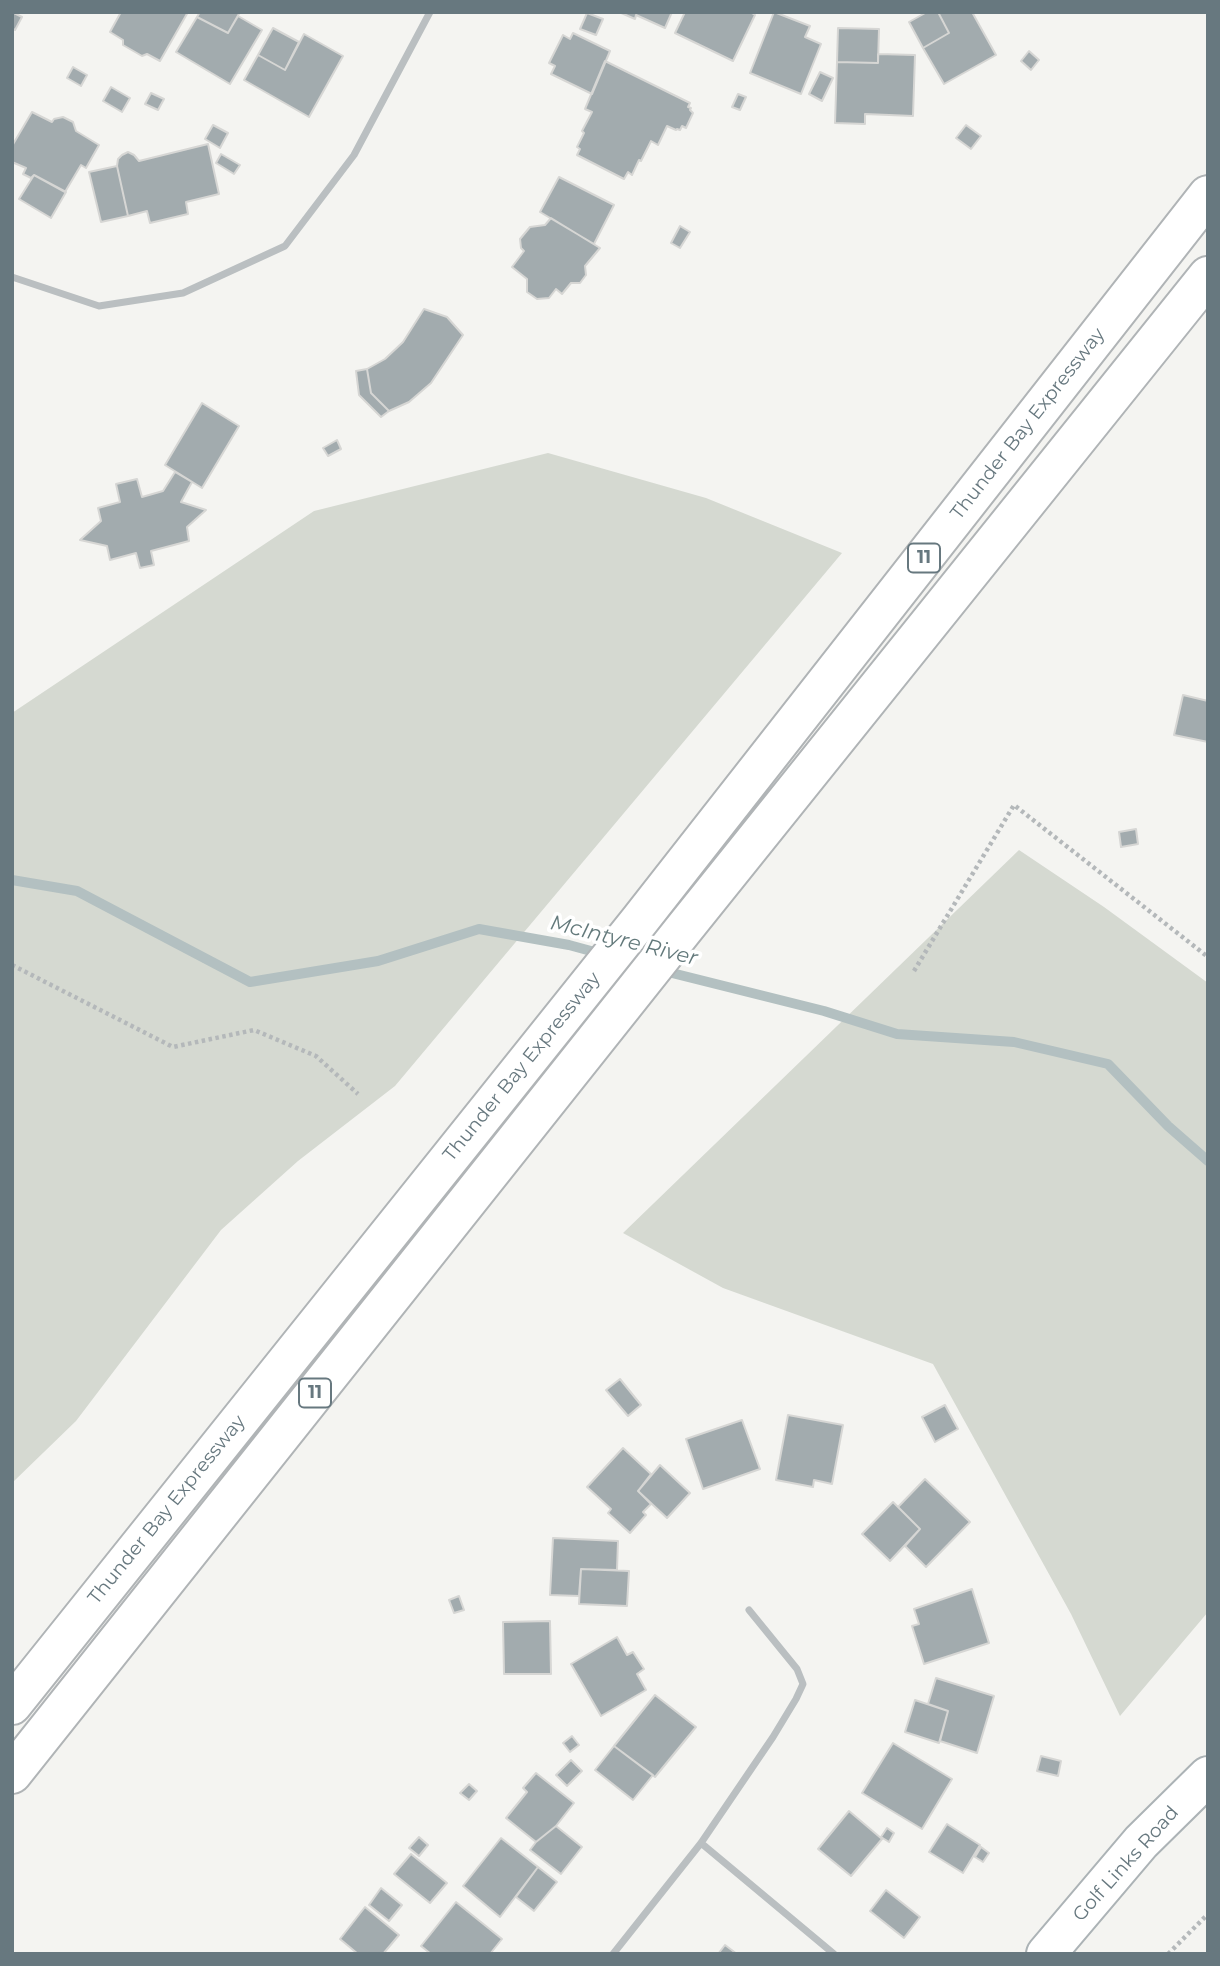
<!DOCTYPE html>
<html>
<head>
<meta charset="utf-8">
<style>
  body { margin:0 }
  #map { position:relative; width:1220px; height:1966px; overflow:hidden; background:#f4f4f1; font-family:Montserrat,sans-serif }
  canvas { display:block }
  .frame { position:absolute; inset:0; border:14px solid #67787f; pointer-events:none }
</style>
</head>
<body>
<div id="map">
<canvas width="1220" height="1966"></canvas>
<div class="frame"></div>
</div>
<script>
const g = document.querySelector('canvas').getContext('2d');
g.lineJoin = 'round';
function fillPath(path, color) { g.fillStyle = color; g.fill(path, 'evenodd'); }
function strokePath(path, color, width, dash) { g.strokeStyle = color; g.lineWidth = width; g.lineCap = dash ? 'butt' : 'round'; g.setLineDash(dash || []); g.stroke(path); }
function write(font, color, halo, rows, align = 'center') {
  g.font = font + ' Montserrat,sans-serif'; g.lineWidth = 7; g.setLineDash([]); g.textBaseline = 'middle'; g.strokeStyle = halo; g.fillStyle = color; for (const [text, x, y, turn = 0] of rows) {
    g.save(); g.translate(x, y); g.rotate((+turn || 0) * Math.PI / 180); g.textAlign = isNaN(turn) ? turn : align; if (halo) g.strokeText(text, 0, 0); g.fillText(text, 0, 0); g.restore();
  }
}
fillPath(new Path2D(`
  M548 453 706 498 842 553 395 1086 298 1161 221 1230 76 1421 12 1483V713L314 511Z
  M1019 850 1104 907 1208 983V1612L1120 1716 1071 1614 933 1364 723 1288 623 1233Z`), '#d5d9d1');
strokePath(new Path2D(`
  M12 880 77 891 250 982 378 961 479 929 569 945 602 954
  M660 970 824 1011 897 1034 1014 1042 1108 1064 1168 1126 1208 1161`), '#b3c0c1', 10);
const building = new Path2D(`
  M12 12 22 17 15 30 12 28Z
  M121 12H188L160 61 147 54 142 56 123 45V40L110 32Z
  M200 12H240L228 33 197 17Z
  M619 12H672L665 28 636 15 635 19Z
  M685 12H750L755 15 733 61 675 33Z
  M774 12 810 26 805 37 821 44 801 94 750 73Z
  M927 12H938L949 33 923 48 909 22Z
  M938 12H972L996 55 944 84 923 48 949 33Z
  M587 13 603 19 596 35 580 29Z
  M238 16 262 30 230 84 176 52 197 17 228 33Z
  M273 28 299 42 285 70 258 55Z
  M838 28 879 29 878 63 837 62Z
  M573 33 610 51 592 94 551 74 555 66 549 63 563 35 570 39Z
  M304 34 343 56 309 117 244 80 258 55 285 70Z
  M1029 51 1039 60 1031 70 1021 61Z
  M878 54 915 55 913 116 865 114V124L835 123 837 62 878 63Z
  M605 61 690 103 688 107 691 108 690 110 693 113 686 128 682 126 680 130 677 129 676 130 667 126 658 145 651 141 641 161 639 160 632 175 628 172 624 179 577 155 580 149 577 147 584 133 582 131 592 112 585 109Z
  M73 67 87 75 81 86 67 78Z
  M820 72 833 78 822 101 809 94Z
  M111 87 130 98 122 112 103 101Z
  M151 93 164 99 158 110 145 104Z
  M738 94 746 97 740 110 732 107Z
  M32 112 52 122 54 119 63 117 73 122 76 131 99 145 86 168 81 165 65 192 34 175 31 178 23 174 26 168 12 162V146Z
  M213 125 228 133 220 148 205 139Z
  M966 125 981 136 971 149 956 138Z
  M208 144 219 194 186 202 188 214 150 223 147 211 128 216 117 166 118 159 122 155 128 152 134 155 139 161Z
  M221 154 240 165 234 174 216 163Z
  M117 166 128 216 101 222 89 172Z
  M34 175 66 192 51 218 19 199Z
  M559 177 614 205 594 244 540 212Z
  M551 218 600 248 585 266 586 275 580 283H571L562 294 556 289 549 298 537 299 527 292V279L512 267 524 251 521 248 520 239 530 227 545 225Z
  M680 226 690 232 680 248 671 243Z
  M424 309 447 317 463 335 431 383 409 402 389 411 371 393 367 369 385 359 403 342Z
  M367 369 371 393 389 411 381 417 359 395 356 371Z
  M202 403 239 426 202 488 165 465Z
  M337 440 341 449 328 456 323 448Z
  M175 472 192 482 181 502 206 510 187 527 189 541 151 551 154 565 140 568 136 553 110 560 107 546 80 540 101 521 98 508 120 502 116 484 137 479 142 497 163 491Z
  M1183 695 1208 701V742L1174 735Z
  M1136 829 1138 844 1121 847 1119 832Z
  M620 1379 641 1405 628 1416 606 1390Z
  M945 1405 958 1429 935 1442 922 1417Z
  M788 1415 843 1425 832 1484 814 1480 813 1487 776 1480Z
  M742 1420 760 1469 703 1489 686 1439Z
  M623 1448 651 1474 638 1491 651 1504 643 1512 646 1515 630 1533 608 1513 611 1509 587 1487Z
  M660 1465 690 1493 667 1518 638 1491Z
  M925 1479 970 1522 926 1567 905 1546 920 1529 898 1507Z
  M893 1502 920 1529 890 1561 862 1534Z
  M553 1538 618 1541 617 1570 581 1569 579 1596 550 1595Z
  M581 1569 629 1571 627 1606 579 1604Z
  M972 1589 989 1643 924 1664 912 1626 919 1624 914 1609Z
  M459 1596 464 1610 454 1613 449 1600Z
  M550 1621 551 1674H504L503 1622Z
  M617 1637 627 1655 633 1652 644 1669 637 1674 646 1690 601 1716 571 1664Z
  M936 1678 994 1696 977 1753 940 1741 948 1711 928 1704Z
  M655 1695 696 1727 655 1777 614 1746Z
  M915 1700 948 1711 939 1743 905 1732Z
  M572 1736 579 1745 570 1752 563 1743Z
  M893 1743 952 1779 922 1829 862 1793Z
  M614 1746 653 1775 633 1800 595 1770Z
  M1041 1756 1061 1761 1058 1776 1037 1771Z
  M571 1760 582 1771 567 1786 556 1775Z
  M536 1773 574 1803 556 1826 536 1842 506 1818 527 1792 523 1788Z
  M469 1784 477 1791 469 1800 460 1793Z
  M849 1811 882 1839 851 1876 818 1849Z
  M947 1824 980 1845 963 1873 929 1852Z
  M556 1826 582 1847 561 1874 530 1850 536 1842Z
  M887 1828 894 1833 889 1842 881 1837Z
  M419 1837 428 1845 419 1856 409 1848Z
  M501 1838 538 1867 500 1917 463 1886Z
  M981 1847 989 1853 983 1862 975 1857Z
  M411 1854 447 1883 430 1903 394 1874Z
  M538 1867 557 1882 534 1911 516 1897Z
  M381 1888 402 1905 389 1921 369 1905Z
  M886 1890 920 1917 904 1938 870 1911Z
  M456 1902 502 1939 490 1954H431L421 1946Z
  M365 1907 399 1935 383 1954H358L340 1939Z
  M725 1945 737 1954H718Z`);
fillPath(building, '#a2abae');
strokePath(building, '#d6d6d4', 2);
const secondary = new Path2D(`
  M1046 1954 1141 1842 1208 1776`);
const highway = new Path2D(`
  M12 1705 640 920 1208 195
  M12 1774 683 930 1208 276`);
strokePath(secondary, '#acb3b6', 42);
strokePath(highway, '#b0b4b6', 42);
strokePath(new Path2D(`
  M12 965 173 1047 254 1030 316 1056 358 1094
  M914 971 1014 805 1208 957
  M1168 1954 1208 1914`), '#b4b8ba', 4.5, [3.5, 3.5]);
strokePath(new Path2D(`
  M12 277 99 306 183 293 285 246 354 155 430 12
  M701 1843 834 1954
  M613 1954 701 1843 773 1737 796 1699 803 1684 797 1669 749 1610`), '#babfc1', 7);
strokePath(secondary, '#fff', 38);
strokePath(highway, '#fff', 38);
for (const [x, y, w] of [
  [924,558,32],
  [315,1393,32]
]) { const box = new Path2D(); box.roundRect(x - w / 2, y - 14.5, w, 29, 5); g.fillStyle = '#fff'; g.fill(box); strokePath(box, '#67787f', 2); }
write('bold 18px', '#67787f', null, [
  ["11",924,558],
  ["11",315,1393]
]);
write('19px', '#67787f', '#fff', [
  ["Thunder Bay Expressway",1028,424,-52],
  ["Thunder Bay Expressway",522,1067,-51],
  ["Thunder Bay Expressway",167,1510,-51],
  ["Golf Links Road",1126,1864,-48]
]);
write('italic 21px', '#63797b', '#fff', [
  ["McIntyre River",624,941,14]
]);
</script>
</body>
</html>
